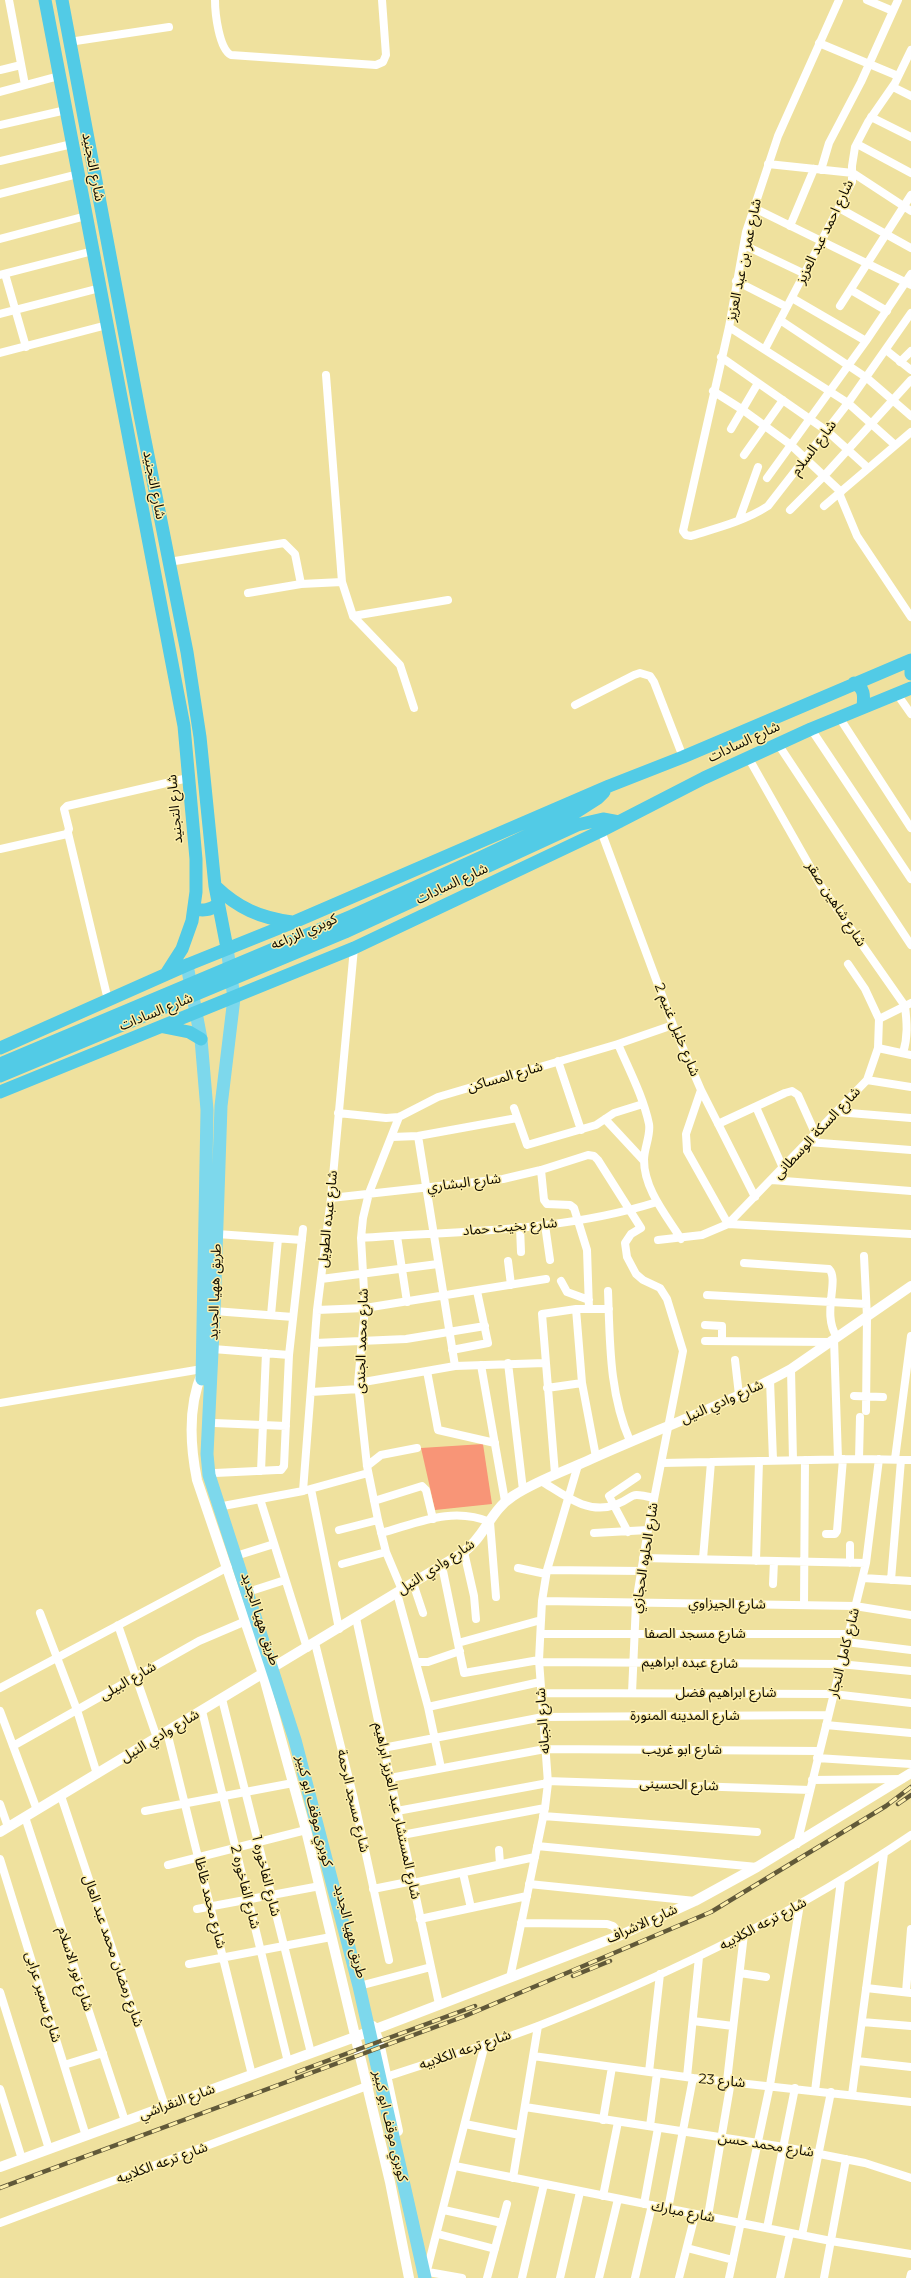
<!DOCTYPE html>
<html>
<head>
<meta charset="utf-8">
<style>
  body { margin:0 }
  canvas { display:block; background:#efe19e }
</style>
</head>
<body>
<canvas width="911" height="2278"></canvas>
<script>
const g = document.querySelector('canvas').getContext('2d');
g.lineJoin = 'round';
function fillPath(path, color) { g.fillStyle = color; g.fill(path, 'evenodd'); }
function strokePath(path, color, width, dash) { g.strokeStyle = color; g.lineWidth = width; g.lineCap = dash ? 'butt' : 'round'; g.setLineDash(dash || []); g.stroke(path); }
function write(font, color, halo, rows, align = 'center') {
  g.font = font + ' Montserrat,"Noto Sans Arabic",sans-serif'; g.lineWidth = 3; g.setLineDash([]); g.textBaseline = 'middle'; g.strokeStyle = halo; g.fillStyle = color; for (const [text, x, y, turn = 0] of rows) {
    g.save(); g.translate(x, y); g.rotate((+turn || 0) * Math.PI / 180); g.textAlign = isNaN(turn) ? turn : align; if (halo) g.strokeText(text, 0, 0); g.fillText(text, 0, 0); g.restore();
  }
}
fillPath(new Path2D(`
  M483 1444 492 1504 435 1510 421 1448Z`), '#f89577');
strokePath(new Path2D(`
  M9 0 25 85
  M215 0C215 13 219 49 231 55L376 65 383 62 386 55 382 0
  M839 0 778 136 746 232 729 327 683 531 686 535 691 536C717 528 745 521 768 506L848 403 911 313
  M867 0 893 11
  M69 42 169 27
  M819 43 898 76
  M0 70 21 65
  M893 87 911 96
  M0 92 59 76
  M871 117 911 137
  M0 125 66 110
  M857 144 911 173
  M0 161 72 144
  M768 164 853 173 911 211
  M821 170 829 143 861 82 898 0
  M0 194 78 174
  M754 208 911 285
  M839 208 911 248
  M790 226 814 169
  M0 239 86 216
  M744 245 805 274
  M5 274 26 347
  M0 275 93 251
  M736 281 787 307
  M851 290 887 311
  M792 298 866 341
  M840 306 911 195
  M0 314 100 288
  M780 320 867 378 911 416
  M729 327 848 403 895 445
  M765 349 852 182V166L855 147 868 122 895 83 911 50
  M886 350 911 370
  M0 353 107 325
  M721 357 827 431 868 468
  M900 362 911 351
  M326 375 342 582 353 616 400 665 414 708
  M713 391 743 410 791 445 841 492
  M731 429 758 383
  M744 455 783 400
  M767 478 866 341 911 274
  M839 493 857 536 911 617
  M824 506 911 432
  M790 510 824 476 911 380
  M739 520 758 467
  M169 562 284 543 295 554 301 584
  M248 593 301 584 342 582
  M353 616 448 600
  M897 694 911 714
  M575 705 634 675 640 673 650 676 654 682 683 757
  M839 717 911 828
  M811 729 911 879
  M778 744 911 945
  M748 757 821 886 905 1006C907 1023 908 1037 903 1053
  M601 831 673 1025 701 1090 686 1134 687 1151 728 1224 911 1234
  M68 833 108 1000
  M0 849 67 834 69 829 64 809 67 806 188 778
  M879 1019 911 1003
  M618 1044C629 1070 643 1096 649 1124 651 1135 644 1148 644 1160 644 1189 666 1215 681 1239
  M878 1048 911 1055
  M558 1061 581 1130
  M867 1080 911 1087
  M701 1090 755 1197
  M756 1107 783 1168
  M514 1108 527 1145 596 1125 614 1113 643 1104
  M837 1112 911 1118
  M338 1113 386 1118 399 1117 438 1097 618 1044 673 1025
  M399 1117 369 1193 363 1218 361 1238 365 1308 358 1383 367 1466 378 1520 386 1552 402 1590
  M605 1119 644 1161
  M718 1124 785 1093 792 1091 798 1095 816 1135
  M418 1136 455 1366
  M392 1137 418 1136 517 1118
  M808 1142 911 1150
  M541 1170 544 1200 547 1204 570 1205 574 1208 587 1250 589 1309
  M772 1180 911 1191
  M331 1198 503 1179 541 1170 588 1155 594 1156 598 1160 641 1228 631 1234 625 1243 627 1257 636 1274 643 1280 660 1288 667 1299 683 1351 648 1530 636 1603 632 1693
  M545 1225 550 1260
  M520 1227 521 1252
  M217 1234 302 1240
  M397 1236 407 1302
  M361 1238C460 1231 562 1232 657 1202
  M658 1240 702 1235 728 1224 867 1080 878 1048 879 1019 865 989 848 964
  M864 1256 867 1317 866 1411
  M508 1261 511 1285
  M744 1263 829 1269C840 1280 821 1314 837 1337
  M321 1279 438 1264
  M561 1281 567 1292 589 1300
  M608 1291C610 1342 609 1393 630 1441
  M707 1295 866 1304
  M576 1309 582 1383 596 1457
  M317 1310 365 1308 546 1279
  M214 1311 293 1317
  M271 1315 278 1239
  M705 1325 722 1326V1341
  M834 1339 838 1459
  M705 1341 830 1342
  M315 1343 406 1339 485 1326
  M213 1349 289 1355
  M452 1350 488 1343 477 1291
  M735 1360 739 1395
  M508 1363 523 1490
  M481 1365 505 1501
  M791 1369 793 1460
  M427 1371 438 1430 495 1443
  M770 1380 773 1460
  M358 1383 455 1366 545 1363
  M547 1388 582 1383
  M311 1392 359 1389
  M854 1396 883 1397
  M0 1403 202 1369
  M214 1423 286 1426
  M859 1459 860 1417
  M895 1459 911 1336
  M662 1463 859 1459 911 1460
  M367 1466 381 1455 417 1448
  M261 1471 266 1353
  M215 1473 277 1470H281L284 1466 289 1355 303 1229
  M555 1474 542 1314 576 1309H609
  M541 1481C563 1494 587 1515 615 1505 637 1497 626 1491 654 1498
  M311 1489 339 1629
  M303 1491 317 1310 331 1198 354 948
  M260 1499 307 1648
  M374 1501 422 1486 426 1490 433 1519
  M223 1506 303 1491 368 1473
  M339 1530 378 1520
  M628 1532 609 1496 637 1477
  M381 1533C418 1523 452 1506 490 1522L496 1597
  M594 1533 648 1530
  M826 1534H835L837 1531 843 1459
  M464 1552 474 1596 476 1619
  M239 1555 274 1544
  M643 1558 866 1563
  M703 1559 711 1462
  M756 1561 759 1461
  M850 1563V1545
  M342 1564 386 1552
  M442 1566 464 1673 539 1660
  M518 1568 546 1574
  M547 1570 641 1571
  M863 1578 911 1581
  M891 1580 901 1460
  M413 1583 423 1613
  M773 1584 774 1561
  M251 1591 285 1580
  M397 1593 428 1707 441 1768
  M542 1601 855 1606 911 1615
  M804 1605 805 1460
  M40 1613 77 1710 97 1774
  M356 1618 439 2004
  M118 1625 157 1738
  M541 1634H848
  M846 1642 911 1650
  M315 1643 354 1799 389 1960
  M458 1643 541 1620
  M417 1662H428L460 1651
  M539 1662 840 1664 911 1671
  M0 1688 228 1567
  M541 1693 833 1694 911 1703
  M222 1699 311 2053
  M428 1707 540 1682
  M0 1711 37 1810
  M202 1711 288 2062
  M826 1725 911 1733
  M167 1732 252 2075
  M13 1746 199 1641 246 1621
  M383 1748 543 1717 828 1715
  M817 1758 911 1764
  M390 1778 545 1749 819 1751
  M812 1780 902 1779
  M547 1781 810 1790
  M61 1796 165 2106
  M0 1804 8 1827
  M145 1811 293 1783
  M397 1811 548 1783
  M543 1816 757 1832
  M25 1817 125 2121
  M402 1835 545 1808
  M797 1844 866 1563 879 1459
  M537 1846 757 1867
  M499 1850 500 1864
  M0 1859 86 2136
  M168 1865 306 1830
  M463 1873 471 1908
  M413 1883 535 1857
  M529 1884 695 1901
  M373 1889 413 1881
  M197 1909 320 1886
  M420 1919 527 1896
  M521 1923 607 1924 613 1926 621 1935
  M189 1964 331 1937
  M740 1973 766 1977
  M510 1978 545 1808 548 1783 539 1660 542 1601 547 1570 578 1465
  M363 1985 431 1967
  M866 1988 911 1993
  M0 1992 49 2149
  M906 1992 911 1929
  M693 2021 733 2026
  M862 2022 911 2026
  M533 2056 693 2078 911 2102
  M857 2061 911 2067
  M64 2065 103 2053
  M649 2072 660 1974
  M687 2077 699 1957
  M727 2081 744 1934
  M0 2089 22 2159
  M815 2091 841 1880
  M852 2095 884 1853
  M525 2107 784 2147 865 2163 911 2178
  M603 2120 612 2067
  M465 2124 520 2135
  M650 2126 657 2073
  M455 2166 831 2241 911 2254
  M513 2178 538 2026
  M603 2196 618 2122
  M644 2204 658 2128
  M668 2209 693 2078
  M444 2210 502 2223
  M708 2216 731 2081
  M0 2223 367 2086 386 2077C437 2060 488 2045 538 2026 669 1975 795 1914 911 1835
  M767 2228 795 2088
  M438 2234 495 2249
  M802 2235 831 2092
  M687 2248 733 2260
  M428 2272 462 2278
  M425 2278 485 2044
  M487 2278 507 2204
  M522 2278 544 2184
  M560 2278 580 2192
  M599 2278 618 2199
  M635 2278 652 2205
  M679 2278 695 2215
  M729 2278 770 2085 800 1904
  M780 2278 790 2233
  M824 2278 846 2159
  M910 2278 911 2274`), '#fff', 8);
strokePath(new Path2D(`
  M202 1373C188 1406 190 1445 197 1480L263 1674 306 1830 390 2182 409 2278
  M0 1832 464 1552C485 1536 491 1510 513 1496 536 1481 562 1472 587 1461 655 1430 726 1405 791 1369L911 1286
  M373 2026 379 2042 398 2131
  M0 2167 355 2037 621 1935 695 1901 757 1867 911 1773`), '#fff', 10);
strokePath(new Path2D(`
  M227 948 234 998 221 1106 214 1311 207 1454 209 1475 295 1740 359 1986 425 2278
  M187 965 201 1039 207 1110 202 1379`), '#7dd8ec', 13);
strokePath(new Path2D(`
  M45 0 184 726 196 859V892L192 921 182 949 166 974
  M62 0 139 410 187 652 200 737 215 886 227 948
  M911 663V674
  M854 683C865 688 864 696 863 707
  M215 886C238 908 260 918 292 922
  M194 909C204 911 209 910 218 905
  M164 1027 189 1032 201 1039
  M0 1048 187 965 294 922 609 786 683 757 911 660
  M0 1064 352 916 482 857 573 814 598 798 604 792
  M0 1076 345 932 577 825 603 819 619 822
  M0 1092 354 948 601 831 704 778 811 729 911 688`), '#52cbe6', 13);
const rail = new Path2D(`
  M898 1804 911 1795
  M573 1976 610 1961
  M297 2072 475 2006
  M0 2188 465 2016 711 1912 886 1806 911 1787`);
strokePath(rail, '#615939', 4.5);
strokePath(rail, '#fceeab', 3, [9]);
write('14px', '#110c00', '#fceeab', [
  ["شارع التجنيد",93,167,79],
  ["شارع احمد عبد العزيز",825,232,-64],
  ["شارع عمر بن عبد العزيز",744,260,-78],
  ["شارع السلام",814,448,-53],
  ["شارع التجنيد",154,485,79],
  ["شارع السادات",744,742,-25],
  ["شارع التجنيد",175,809,-95],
  ["شارع السادات",452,884,-25],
  ["شارع شاهين صقر",836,904,57],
  ["كوبري الزراعه",304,932,-23],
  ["شارع السادات",156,1012,-22],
  ["شارع خليل غنيم 2",677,1030,68],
  ["شارع المساكن",505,1077,-16],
  ["شارع السكة الوسطانى",817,1133,-47],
  ["شارع البشاري",464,1183,-7],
  ["شارع عبده الطويل",328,1219,-84],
  ["شارع بخيت حماد",510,1227,-5],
  ["طريق ههيا الجديد",215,1292,-88],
  ["شارع محمد الجندى",362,1341,-88],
  ["شارع وادي النيل",722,1402,-24],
  ["شارع الحلوه الحجازي",645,1558,-81],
  ["شارع وادي النيل",436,1567,-33],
  ["شارع الجيزاوي",727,1604,1],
  ["طريق ههيا الجديد",260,1619,72],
  ["شارع مسجد الصفا",695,1634],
  ["شارع كامل النجار",844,1653,-76],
  ["شارع عبده ابراهيم",690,1663,1],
  ["شارع البيلى",128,1681,-30],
  ["شارع ابراهيم فضل",726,1693],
  ["شارع المدينه المنورة",685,1716],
  ["شارع الجبانه",543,1721,-94],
  ["شارع وادي النيل",160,1736,-31],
  ["شارع ابو غريب",682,1750],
  ["شارع الحسينى",679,1785,2],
  ["شارع مسجد الرحمة",353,1801,77],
  ["كوبري موقف ابو كبير",314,1811,76],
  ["شارع المستشار عبد العزيز ابراهيم",397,1811,78],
  ["شارع الفاخوره 1",266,1876,76],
  ["شارع الفاخوره 2",245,1887,76],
  ["شارع محمد ظاظا",210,1903,76],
  ["شارع الاشراف",642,1924,-24],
  ["شارع ترعه الكلابيه",763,1924,-28],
  ["طريق ههيا الجديد",350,1931,76],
  ["شارع رمضان محمد عبد العال",113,1951,71],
  ["شارع نور الاسلام",75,1969,72],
  ["شارع سمير عرابى",43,1997,73],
  ["شارع ترعه الكلابيه",465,2050,-19],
  ["شارع 23",722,2081,5],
  ["شارع النقراشي",177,2102,-20],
  ["كوبري موقف ابو كبير",390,2126,77],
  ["شارع محمد حسن",766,2145,9],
  ["شارع ترعه الكلابيه",162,2163,-20],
  ["شارع مبارك",683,2212,11]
]);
</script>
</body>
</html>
